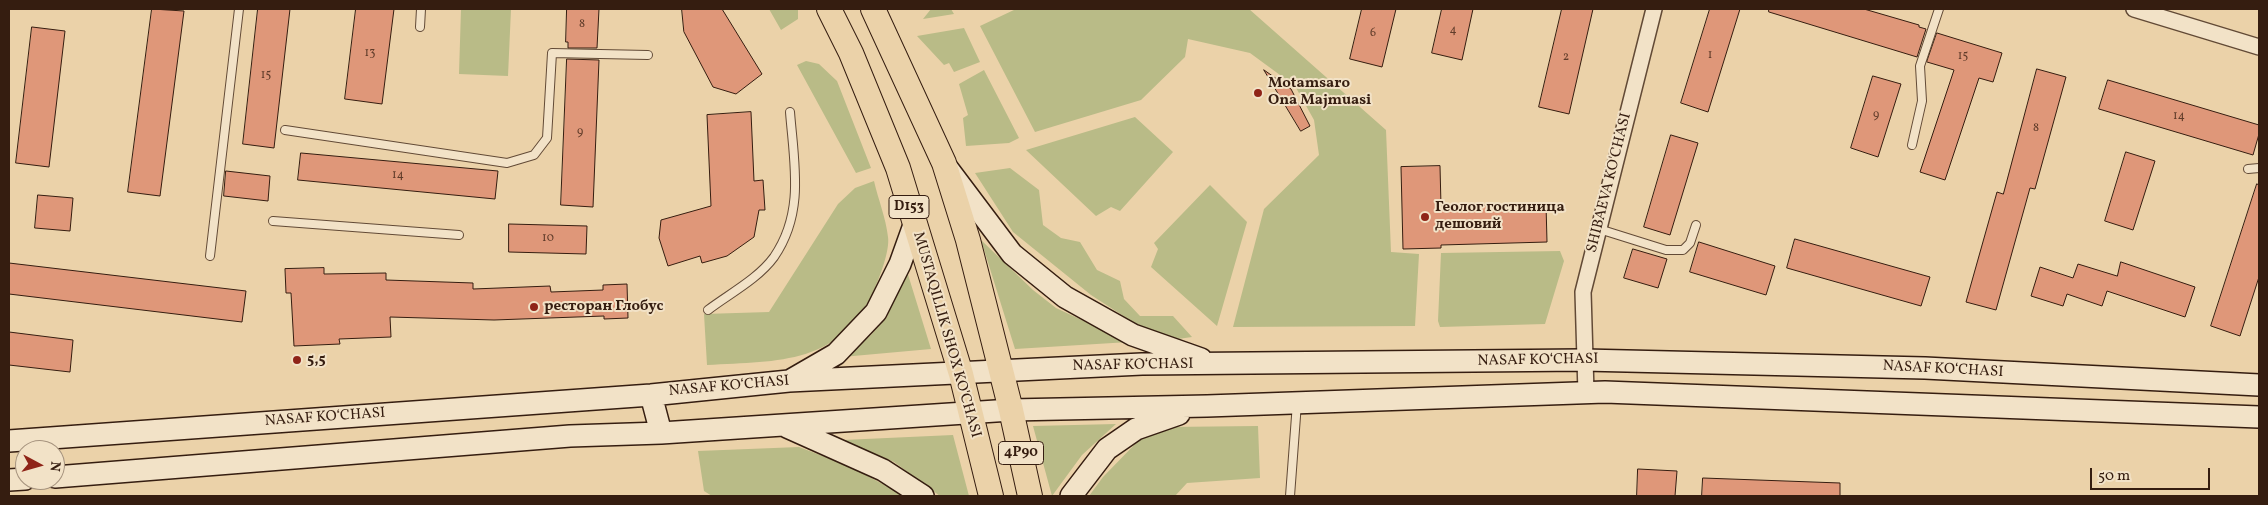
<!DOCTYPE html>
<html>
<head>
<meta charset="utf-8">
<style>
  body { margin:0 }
  #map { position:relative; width:2268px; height:505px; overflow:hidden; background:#ebd2a9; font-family:Vollkorn,serif }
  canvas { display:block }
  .frame { position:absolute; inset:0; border:10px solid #351d10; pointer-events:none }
  .north { position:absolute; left:15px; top:440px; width:50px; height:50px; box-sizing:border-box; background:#f2e2c7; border:1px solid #a6937e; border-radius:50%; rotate:96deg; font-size:14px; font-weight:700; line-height:20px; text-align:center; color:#351d10 }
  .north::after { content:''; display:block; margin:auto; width:18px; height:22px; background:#8f2418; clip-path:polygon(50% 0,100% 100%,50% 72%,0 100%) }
  .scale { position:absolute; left:2090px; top:468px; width:120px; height:22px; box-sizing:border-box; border:2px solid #351d10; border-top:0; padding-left:6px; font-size:15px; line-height:18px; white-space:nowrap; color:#351d10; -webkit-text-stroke:4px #f2e2c7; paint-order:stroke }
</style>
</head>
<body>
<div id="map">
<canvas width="2268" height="505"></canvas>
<div class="frame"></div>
<div class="north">N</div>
<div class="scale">50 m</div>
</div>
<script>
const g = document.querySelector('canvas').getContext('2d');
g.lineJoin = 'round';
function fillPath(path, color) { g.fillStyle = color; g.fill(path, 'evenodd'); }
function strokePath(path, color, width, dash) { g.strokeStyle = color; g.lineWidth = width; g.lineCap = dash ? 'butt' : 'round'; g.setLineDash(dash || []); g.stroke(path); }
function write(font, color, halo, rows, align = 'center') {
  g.font = font + ' Vollkorn,serif'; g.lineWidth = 4; g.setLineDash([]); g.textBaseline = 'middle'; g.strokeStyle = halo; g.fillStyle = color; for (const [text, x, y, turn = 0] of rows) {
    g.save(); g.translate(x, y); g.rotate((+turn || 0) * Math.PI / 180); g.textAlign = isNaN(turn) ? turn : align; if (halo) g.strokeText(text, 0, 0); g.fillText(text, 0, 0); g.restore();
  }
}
fillPath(new Path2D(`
  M461 9H511L508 76 459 74Z
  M769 9H798V19L781 30Z
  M931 9H951L954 14 923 19Z
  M1016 9H1249L1386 130 1391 252 1419 254 1415 326 1233 327 1264 209 1319 155 1314 120 1295 86 1250 53 1188 39 1185 57 1141 100 1035 132 980 26Z
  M964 28 980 62 954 72 949 63 944 65 917 36Z
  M806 61 819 64 837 81 871 168 856 173 797 65Z
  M984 70 1019 138 1009 143 966 146 963 118 968 115 959 84Z
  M1135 117 1173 152 1120 211 1111 207 1096 216 1026 150Z
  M1010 168 1039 190 1043 225 1061 238 1080 242 1097 270 1120 281 1124 299 1140 316H1173L1192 337 1171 340 1145 330 1091 295 1013 232 975 173Z
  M874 181C878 199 886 218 888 237 890 250 880 276 875 288 841 365 780 361 707 365L704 314 769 312 838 204 855 188Z
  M1210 185 1247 222 1217 326 1151 267 1158 249 1154 243Z
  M981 240 1033 290 1056 308 1129 342 1015 349Z
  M1560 251 1564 261 1545 324 1440 327 1438 321 1441 253Z
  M906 268 931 349 842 357 870 336 887 317Z
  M1116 424 1082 455 1052 496 1033 426Z
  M1258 426 1260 478 1187 483 1175 496H1089L1103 477 1139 440 1169 427Z
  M953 435 969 496H940L894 462 843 440Z
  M799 447 849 466 905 496H712L704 491 698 451Z`), '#b9bb87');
const building = new Path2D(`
  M152 9 184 11 160 196 128 192Z
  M258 9H290L274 148 243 144Z
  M356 9H394L382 104 345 99Z
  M567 9H599L597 48H568V42H566Z
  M682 9H722L762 74 736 94 713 87 684 32Z
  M1362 9H1396L1382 67 1350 59Z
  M1442 9H1473L1462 60 1432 53Z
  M1562 9H1593L1569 114 1539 107Z
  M1710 9H1740L1708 112 1681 103Z
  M1769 9H1864L1919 25V27L1926 29 1917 57 1769 12Z
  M32 27 65 31 49 167 16 163Z
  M1937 33 2002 53 1993 82 1979 78 1945 180 1920 172 1954 70 1927 62Z
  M567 59 599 60 593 207 561 205Z
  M2037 69 2066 77 2035 189 2030 188 1996 310 1966 302 1997 192 2003 194Z
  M1264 70 1291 89 1310 126 1301 131Z
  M1873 76 1901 84 1878 157 1851 148Z
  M2108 80 2259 125V134L2253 155 2099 109Z
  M751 112 754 181 763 180 765 210H759L754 237 727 256 702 263 700 256 668 266 659 238 661 220 711 206 707 115Z
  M1671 135 1698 143 1670 235 1644 227Z
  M2126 152 2155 161 2133 230 2105 221Z
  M301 153 498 171 495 199 298 180Z
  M1440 166 1441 206 1546 204 1547 242 1441 245V248L1403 249 1401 167Z
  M226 171 270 176 268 201 224 196Z
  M2257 184 2259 185V277L2240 336 2211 326Z
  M38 195 73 198 70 231 35 228Z
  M509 224 587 226 586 254 509 252Z
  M1795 239 1930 277 1921 306 1787 268Z
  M1699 242 1775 266 1766 295 1690 272Z
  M1633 249 1667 259 1658 288 1624 278Z
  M2121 262 2195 287 2185 317 2107 291 2102 306 2067 294 2063 306 2031 296 2040 267 2073 278 2078 264 2117 276Z
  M9 263 246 291 242 322 9 294Z
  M324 268V274L386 273V280L473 283V289L550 286 551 292 603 290V285L627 284 628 318 604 319V316L494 320 390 317 391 337 339 339 340 344 294 346 291 293H286L285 269Z
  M9 332 73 340 70 372 9 365Z
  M1638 469 1677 471 1675 496H1637Z
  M1703 478 1840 483V496H1702Z`);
fillPath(building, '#df9779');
strokePath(building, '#351d10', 1);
const service = new Path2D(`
  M420 27 421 9
  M285 130 507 163 534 155 547 138 552 53 648 55
  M1912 145 1922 101 1920 66 1939 9
  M2248 169 2259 168
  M273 221 459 235
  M1599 229 1666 250H1683L1690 243 1696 225
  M210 256 239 9
  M708 310C729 294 758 279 774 257 805 212 794 163 790 112
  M1290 496 1297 403`);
const minor = new Path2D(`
  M2134 9 2259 47
  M1586 393 1583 292 1654 9`);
const secondary = new Path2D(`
  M948 169 1012 254 1065 297 1133 335 1201 359
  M791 380 836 354 876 312 900 264 914 225
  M651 395 661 433
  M787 427 883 470 923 496
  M9 441 651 395 789 381 1142 364 1584 360 1925 368 2259 385
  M55 477 570 436 661 433 1011 410 1207 406 1605 392 2259 417
  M9 480 25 479
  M1071 496 1107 449 1136 429 1179 414`);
const primary = new Path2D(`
  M829 9 851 53 898 168 961 374 991 496
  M873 9 944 163 968 240 1011 410 1030 496`);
strokePath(service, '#624a36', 10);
strokePath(minor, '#624a36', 18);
strokePath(secondary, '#351d10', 24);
strokePath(primary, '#351d10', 26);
strokePath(service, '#f2e2c7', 8);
strokePath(minor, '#f2e2c7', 15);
strokePath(secondary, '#f2e2c7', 21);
strokePath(primary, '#ebd2a9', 24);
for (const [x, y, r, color] of [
  [1258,93,5,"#8f2418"],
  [1425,217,5,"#8f2418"],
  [534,307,5,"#8f2418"],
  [297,360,5,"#8f2418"]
]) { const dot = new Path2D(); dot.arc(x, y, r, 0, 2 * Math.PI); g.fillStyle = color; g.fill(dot); strokePath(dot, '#f2e2c7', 2); }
write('12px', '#603c2a', null, [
  ["8",582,25],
  ["4",1453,31],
  ["6",1373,34],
  ["13",370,54],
  ["1",1710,56],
  ["15",1963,57],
  ["2",1566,58],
  ["15",266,76],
  ["9",1876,116],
  ["14",2179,117],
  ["8",2036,129],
  ["9",580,133],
  ["14",398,176],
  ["10",548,239]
]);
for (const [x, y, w] of [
  [909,207,40],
  [1021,453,45]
]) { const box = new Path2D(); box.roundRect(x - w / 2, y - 11.5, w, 23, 4); g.fillStyle = '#f2e2c7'; g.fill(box); strokePath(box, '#351d10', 1); }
write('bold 14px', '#351d10', null, [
  ["D153",909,207],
  ["4P90",1021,453]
]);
write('bold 15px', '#351d10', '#f2e2c7', [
  ["Motamsaro",1268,84],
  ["Ona Majmuasi",1268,101],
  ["Геолог гостиница",1435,208],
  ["дешовий",1435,225],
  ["ресторан Глобус",544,307],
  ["5,5",307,360]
], 'left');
write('15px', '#351d10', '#f2e2c7', [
  ["SHIBAEVA KO'CHASI",1610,183,-76],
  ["MUSTAQILLIK SHOX KO'CHASI",946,335,74],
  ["NASAF KO‘CHASI",1538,361,-1],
  ["NASAF KO‘CHASI",1133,366,-1],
  ["NASAF KO‘CHASI",1943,370,3],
  ["NASAF KO‘CHASI",729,387,-5],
  ["NASAF KO‘CHASI",325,418,-4]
]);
</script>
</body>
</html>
